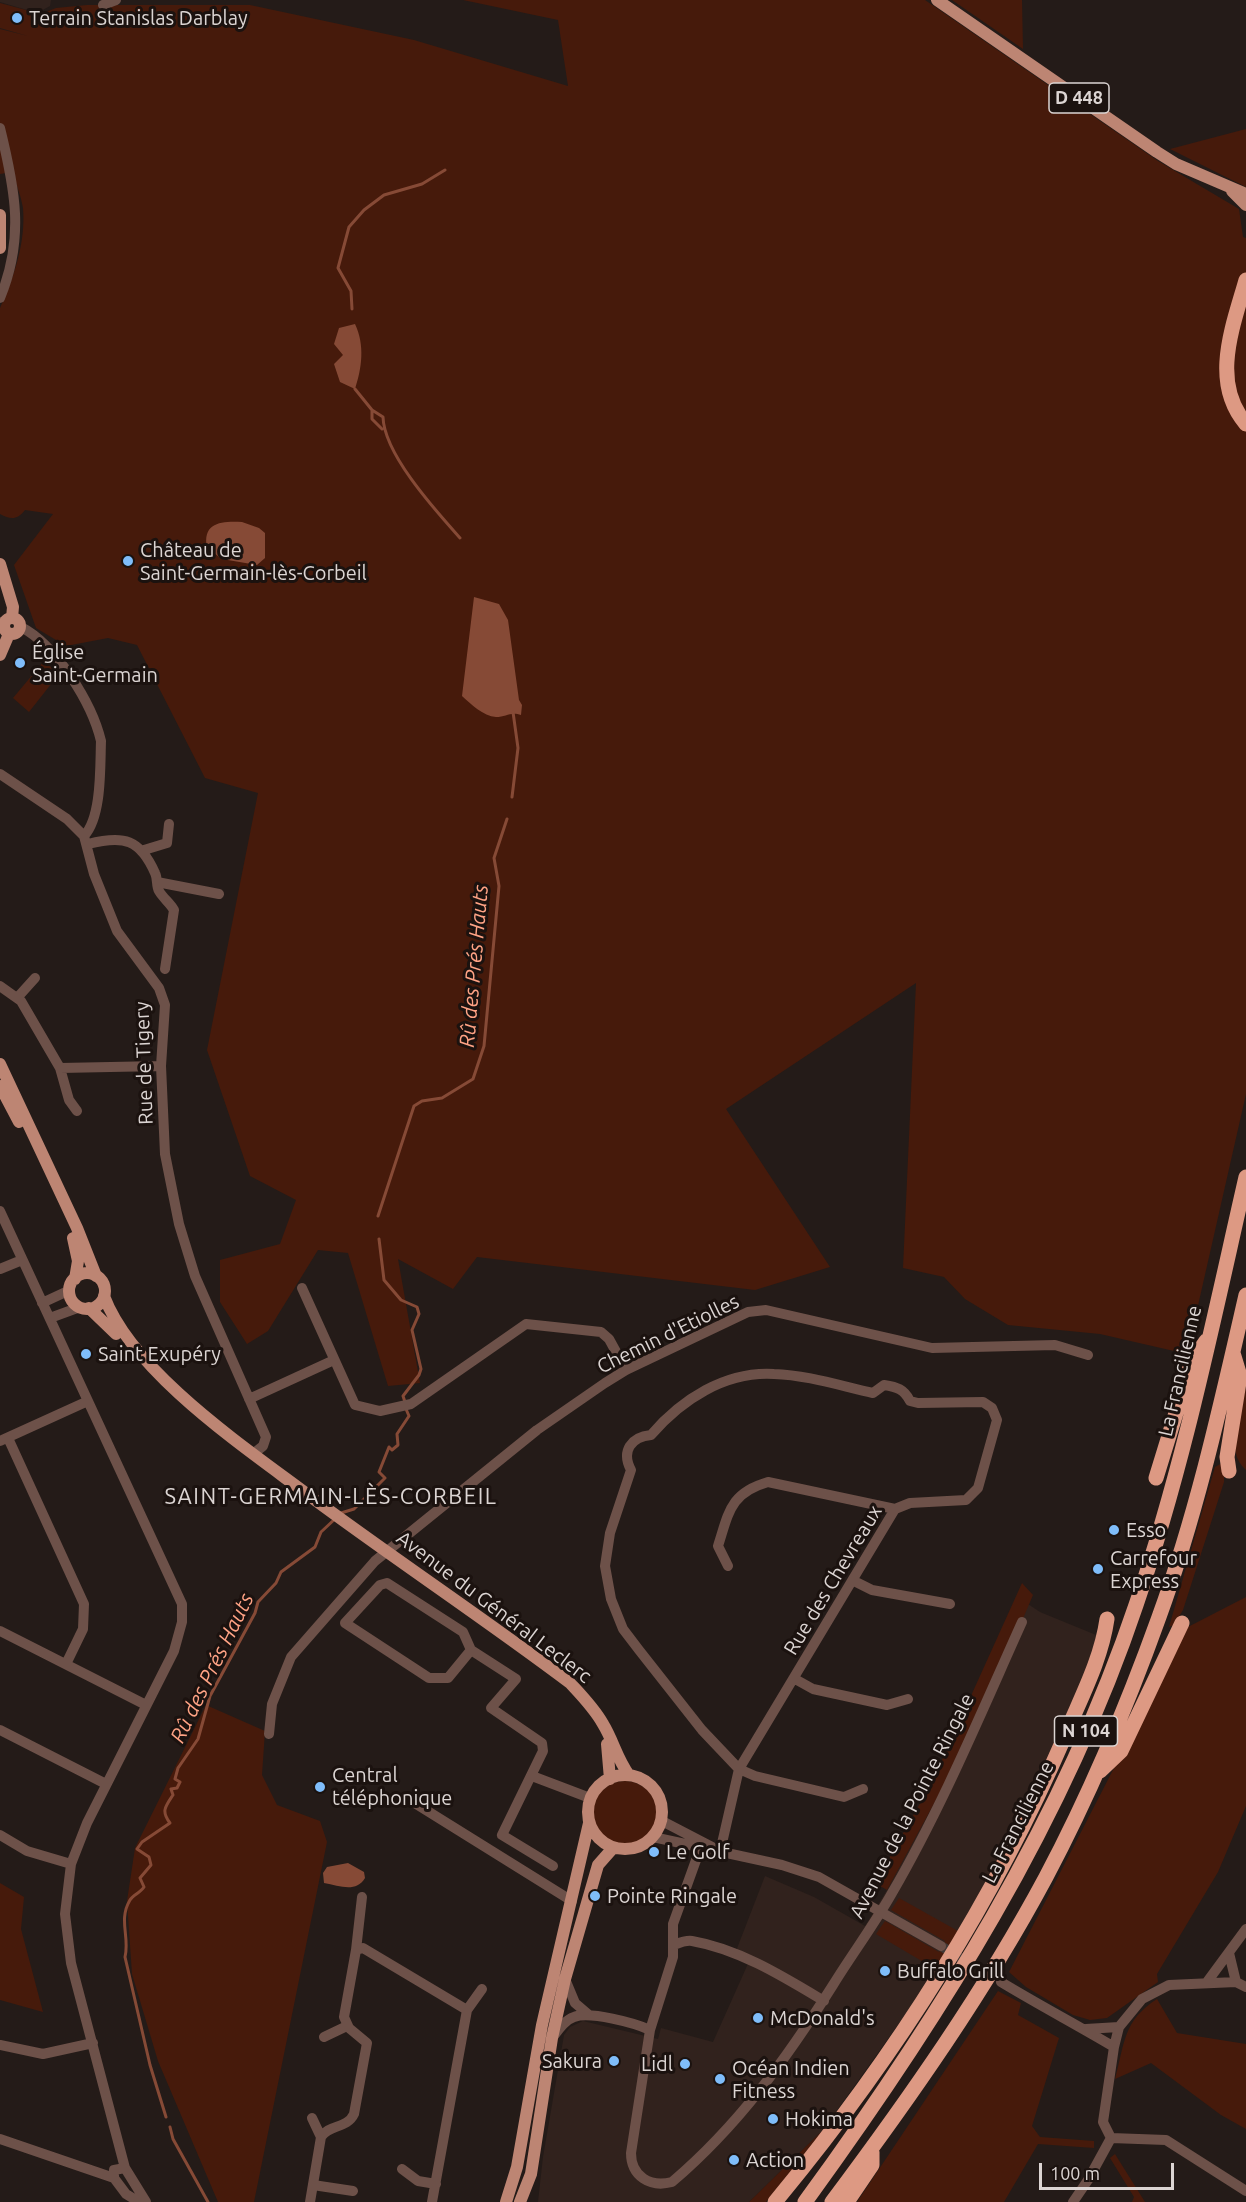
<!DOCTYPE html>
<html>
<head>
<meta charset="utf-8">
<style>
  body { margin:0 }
  #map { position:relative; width:1246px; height:2202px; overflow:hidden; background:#241b18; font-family:Ubuntu,sans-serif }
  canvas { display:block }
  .scale { position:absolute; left:1039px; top:2163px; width:135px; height:27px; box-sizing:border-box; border:3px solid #dcd5d3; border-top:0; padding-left:8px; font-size:18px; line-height:21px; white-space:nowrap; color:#dcd5d3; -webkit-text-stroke:4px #1b120f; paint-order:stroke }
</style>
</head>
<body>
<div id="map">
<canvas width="1246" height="2202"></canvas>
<div class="scale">100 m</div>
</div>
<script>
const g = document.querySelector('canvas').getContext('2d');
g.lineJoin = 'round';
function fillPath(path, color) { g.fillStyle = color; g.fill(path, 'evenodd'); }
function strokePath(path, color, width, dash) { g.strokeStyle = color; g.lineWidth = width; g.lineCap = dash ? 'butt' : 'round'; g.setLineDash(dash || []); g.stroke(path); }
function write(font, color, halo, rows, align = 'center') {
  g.font = font + ' Ubuntu,sans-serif'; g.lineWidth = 6; g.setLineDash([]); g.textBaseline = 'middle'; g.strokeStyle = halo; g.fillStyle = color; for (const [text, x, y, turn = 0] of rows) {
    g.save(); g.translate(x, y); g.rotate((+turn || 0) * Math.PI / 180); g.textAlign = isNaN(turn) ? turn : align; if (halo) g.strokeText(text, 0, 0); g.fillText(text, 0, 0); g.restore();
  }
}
fillPath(new Path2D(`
  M0 0H51L50 6 37 13 0 2Z
  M1028 1604 1040 1612 1101 1637 1012 1836 937 1970 823 2130 749 2202H538L543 2157 564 2035 570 2027 583 2021 658 2039 661 2028 713 2042 751 1957 736 1951 765 1876 814 1897 865 1926 887 1890 982 1715Z`), '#31221d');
fillPath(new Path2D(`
  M463 0H925L1158 161 1239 209 1243 237 1246 238V1094L1187 1354 1100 1334 1008 1325 965 1299 944 1277 903 1268 916 983 726 1109 830 1267 755 1290 477 1257 453 1289 398 1259 420 1383 388 1386 348 1253 318 1250 268 1331 247 1344 220 1302V1260L280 1244 296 1200 250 1176 207 1050 258 793 205 778 137 645 108 638 66 646 36 628 14 565 53 514 25 510C17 520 11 520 0 514V308C14 277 26 242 23 208 21 196 16 183 12 172L0 174V29L28 36 0 28V3L37 13 36 16 56 8 87 5H250L414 40 568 86 558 20Z
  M952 0H1022L1023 49Z
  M1246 129V187L1170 149Z
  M44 661 59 674 29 712 13 698Z
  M1246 1387V1470C1223 1450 1241 1412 1246 1387Z
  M1224 1462V1482L1183 1610 1174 1625 1169 1627 1215 1467Z
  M1022 1583 1033 1595 982 1715 887 1890 875 1883 932 1782Z
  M1246 1597V1806L1218 1872 1157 1974 1158 1982 1107 2018 1090 2020 1073 2015 1026 1987 1009 1972 1186 1628Z
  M206 1705 265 1731 262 1775 277 1805 320 1821 327 1842 254 2202H218L158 2061 132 1974 127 1901 135 1848Z
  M593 1813a32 32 0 1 1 64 0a32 32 0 1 1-64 0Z
  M0 1883 24 1897 21 1929 43 2012 0 2000Z
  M899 1898 958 1931 937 1970 876 1934 885 1921 939 1952 945 1941 891 1910Z
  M998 1991 1021 2003 1018 2015 1059 2038 1032 2126 1040 2137 1094 2141V2148L1038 2144 1004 2202H857Z
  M1157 1999 1177 2033 1246 2044V2129L1221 2115 1151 2063 1115 2079C1125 2042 1123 2021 1157 1999Z
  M823 2130 766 2202H749Z
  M1115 2154 1145 2202H1132L1134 2197 1110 2158Z`), '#461a0b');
fillPath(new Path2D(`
  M355 324C365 345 362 368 355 389L340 382 334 364 343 355 334 344 339 328Z
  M242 522 259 528 265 533V558L257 565 222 559 207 548C202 522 222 521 242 522Z
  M474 597 499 604 508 620 519 700 522 705 521 715C511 711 506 717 496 717 483 716 471 704 462 696Z
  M348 1863 364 1872 365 1878C356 1893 340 1886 324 1883L323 1873 327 1867Z`), '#864a36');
strokePath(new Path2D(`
  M352 309 351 291 338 268 349 227 364 210 384 195 422 184 445 170
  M355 389 372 410 383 417C384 454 435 510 460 538
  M372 410V419L382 429
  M512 797 518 748 513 712
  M378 1216 414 1106 422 1101 442 1098 473 1079 484 1046 499 886 494 858 507 819
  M379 1239 384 1280 401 1300 417 1307 419 1314 412 1330 421 1369 419 1375 403 1396 405 1402
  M341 1513 354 1509 385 1478 379 1472 389 1447 392 1450 398 1445 397 1434 409 1416 406 1409
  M166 2117 150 2065 125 1957C130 1937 118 1920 130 1900 133 1895 140 1893 144 1887L140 1878 151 1865 149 1857 137 1849 142 1842 170 1823C161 1811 165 1807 173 1795L171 1789 177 1788 180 1782 175 1779 178 1768 198 1739 210 1696 255 1613 258 1602 276 1583 281 1572 315 1547 321 1532 336 1518
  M170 2127 173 2139 208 2202`), '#864a36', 3);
strokePath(new Path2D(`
  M941 1946 994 1978`), '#403734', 10, [10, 5]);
strokePath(new Path2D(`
  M103 5 116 0
  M0 128C15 189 25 238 0 298
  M0 622 4 625
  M21 627C56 645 92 703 101 741 100 767 102 817 84 836
  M0 774 67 819 84 836 94 874 117 931 159 988 165 1005 161 1066 165 1154 179 1224 195 1276 266 1437 263 1446 253 1454
  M88 844C124 835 140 839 155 873 158 879 156 886 159 891 163 898 170 903 174 910L165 969
  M144 850 167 843 169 824
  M157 882 219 894
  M0 986 21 1001 60 1068 161 1066
  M17 998 35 978
  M60 1068 69 1100 77 1111
  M0 1211 182 1604V1622L174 1651 87 1823 71 1864 65 1914 71 1963 125 2168 114 2170V2178
  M0 1269 22 1260
  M302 1288 355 1405 380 1411 411 1404 526 1324 601 1332 609 1339 626 1370
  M42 1303 70 1290
  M50 1318 80 1307
  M249 1399 334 1360
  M8 1438 84 1604 83 1629 66 1664
  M0 1441 88 1401
  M728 1566 718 1546C729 1512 730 1493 768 1482L895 1509
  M854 1581 872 1590 950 1604
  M0 1631 146 1705
  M471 1650 463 1632 387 1583 380 1585 345 1623 429 1678H448L471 1650 516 1679 491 1708 542 1743 543 1751 502 1835 553 1866
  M795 1679 813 1689 887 1705 908 1699
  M0 1730 106 1784
  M269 1734 272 1704 291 1657 375 1561 537 1430 605 1383 626 1370 748 1312 766 1310 932 1348 1055 1345 1088 1355
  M532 1776 590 1798
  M413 1802 572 1901
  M662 1821 712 1847
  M0 1835 27 1851 71 1864
  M653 1837 782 1865 819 1877 941 1946
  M700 1849 673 1924V1957L650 2030 631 2153C631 2176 650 2188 672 2182 738 2126 787 2058 833 1985 852 1954 874 1925 892 1893 942 1807 981 1713 1022 1622
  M720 1852 739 1769 702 1730 639 1650 623 1629 611 1599 605 1566 610 1533 631 1470C621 1451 631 1437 651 1435 681 1400 725 1371 774 1374 807 1375 841 1386 873 1393L884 1385C897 1387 904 1389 910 1401L918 1403 983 1402 992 1408 997 1420 978 1488 966 1500 910 1503 895 1509 739 1769 755 1776 844 1797 863 1789
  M674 1945C679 1943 686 1940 692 1941 739 1949 784 1977 824 2001
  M356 1950 362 1897
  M1229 1953 1236 1982
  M565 1979 575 2003 589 2015
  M1001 1982C1039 2005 1077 2025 1114 2047
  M1207 1982 1246 1929
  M467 2010 482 1989
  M1086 2029 1119 2027
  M324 2037 347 2026
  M553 2037C559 2029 565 2020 574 2017 590 2011 635 2023 650 2030
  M0 2045 43 2054 93 2043
  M312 2118 321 2137
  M1111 2138 1166 2140 1246 2191
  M0 2139 114 2178 126 2194 139 2202
  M125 2168 146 2202
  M402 2169 418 2181 436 2184
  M313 2185 353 2191
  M310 2202 321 2137C329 2124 347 2129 354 2114L367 2043 349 2028 344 2017 356 1950 363 1948 467 2010 432 2202
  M1073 2202 1088 2180 1111 2138 1103 2122 1114 2047 1119 2027 1142 1999 1169 1985 1236 1982 1246 1987`), '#6d5149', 10);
strokePath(new Path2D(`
  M937 0 1157 152 1176 164 1246 194
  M1232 191 1246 205
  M0 215V248
  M0 564 13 607 12 618
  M4 626a8 8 0 1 1 16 0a8 8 0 1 1-16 0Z
  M0 655 9 634
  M0 1064 77 1228 96 1276
  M0 1086 19 1122
  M73 1238 78 1261 75 1279
  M69 1291a18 18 0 1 1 36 0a18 18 0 1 1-36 0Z
  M104 1296C133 1373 246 1448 311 1497 396 1560 485 1619 570 1683 582 1696 594 1708 603 1724 613 1740 617 1759 629 1775
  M89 1308 116 1334
  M607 1744 610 1779
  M588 1812a37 37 0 1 1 74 0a37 37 0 1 1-74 0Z
  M506 2202 517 2167 542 2025 589 1823
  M520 2202 531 2174 552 2038 565 1979 598 1865 613 1848`), '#bd8573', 12);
strokePath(new Path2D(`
  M1246 280C1233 326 1210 382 1246 424
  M1229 1471 1227 1457 1240 1376 1233 1353
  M1156 1478 1192 1361 1206 1341
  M1100 1771 1121 1751 1182 1623
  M775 2202C891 2062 992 1905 1064 1738 1080 1699 1101 1661 1107 1619
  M805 2202C939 2018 1063 1822 1136 1605 1184 1465 1213 1321 1246 1177
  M832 2202C909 2099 985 1991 1046 1877 1090 1794 1127 1706 1159 1617 1197 1513 1221 1404 1246 1295
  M847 2202 872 2165V2152`), '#dd9983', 15);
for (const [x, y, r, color] of [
  [17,18,6,"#7fbdfa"],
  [128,561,6,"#7fbdfa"],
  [20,663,6,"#7fbdfa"],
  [86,1354,6,"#7fbdfa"],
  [1114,1530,6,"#7fbdfa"],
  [1098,1569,6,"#7fbdfa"],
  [320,1787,6,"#7fbdfa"],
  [654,1852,6,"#7fbdfa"],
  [595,1896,6,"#7fbdfa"],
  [885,1971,6,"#7fbdfa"],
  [758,2018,6,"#7fbdfa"],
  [614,2061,6,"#7fbdfa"],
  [685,2064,6,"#7fbdfa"],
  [720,2079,6,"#7fbdfa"],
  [773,2119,6,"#7fbdfa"],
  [734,2160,6,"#7fbdfa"]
]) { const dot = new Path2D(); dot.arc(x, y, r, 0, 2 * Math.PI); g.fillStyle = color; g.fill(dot); strokePath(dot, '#1b120f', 2); }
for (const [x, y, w] of [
  [1079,98,60],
  [1086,1731,63]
]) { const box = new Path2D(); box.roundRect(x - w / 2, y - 15, w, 30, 4.5); g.fillStyle = '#1b120f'; g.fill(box); strokePath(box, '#dcd5d3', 1.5); }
write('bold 18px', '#dcd5d3', null, [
  ["D 448",1079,98],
  ["N 104",1086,1731]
]);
write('20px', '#dcd5d3', '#1b120f', [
  ["Terrain Stanislas Darblay",29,18],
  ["Château de",140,550],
  ["Saint-Germain-lès-Corbeil",140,573],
  ["Église",32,652],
  ["Saint-Germain",32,675],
  ["Saint Exupéry",98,1354],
  ["Esso",1126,1530],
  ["Carrefour",1110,1558],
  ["Express",1110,1581],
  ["Central",332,1775],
  ["téléphonique",332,1798],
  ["Le Golf",666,1852],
  ["Pointe Ringale",607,1896],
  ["Buffalo Grill",897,1971],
  ["McDonald's",770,2018],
  ["Sakura",602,2061,"right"],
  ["Lidl",673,2064,"right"],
  ["Océan Indien",732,2068],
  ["Fitness",732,2091],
  ["Hokima",785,2119],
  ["Action",746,2160]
], 'left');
write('20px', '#dcd5d3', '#1b120f', [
  ["Rue de Tigery",144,1063,-92],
  ["Chemin d'Etiolles",668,1334,-26],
  ["La Francilienne",1180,1371,-77],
  ["Rue des Chevreaux",833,1580,-59],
  ["Avenue du Général Leclerc",494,1607,37],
  ["Avenue de la Pointe Ringale",912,1806,-63],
  ["La Francilienne",1018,1822,-63]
]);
write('italic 21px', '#ffa385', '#1b120f', [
  ["Rû des Prés Hauts",474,966,-85],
  ["Rû des Prés Hauts",212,1668,-64]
]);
g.letterSpacing = '1.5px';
write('22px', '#dcd5d3', '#1b120f', [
  ["SAINT-GERMAIN-LÈS-CORBEIL",331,1497]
]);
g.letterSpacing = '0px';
</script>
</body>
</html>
